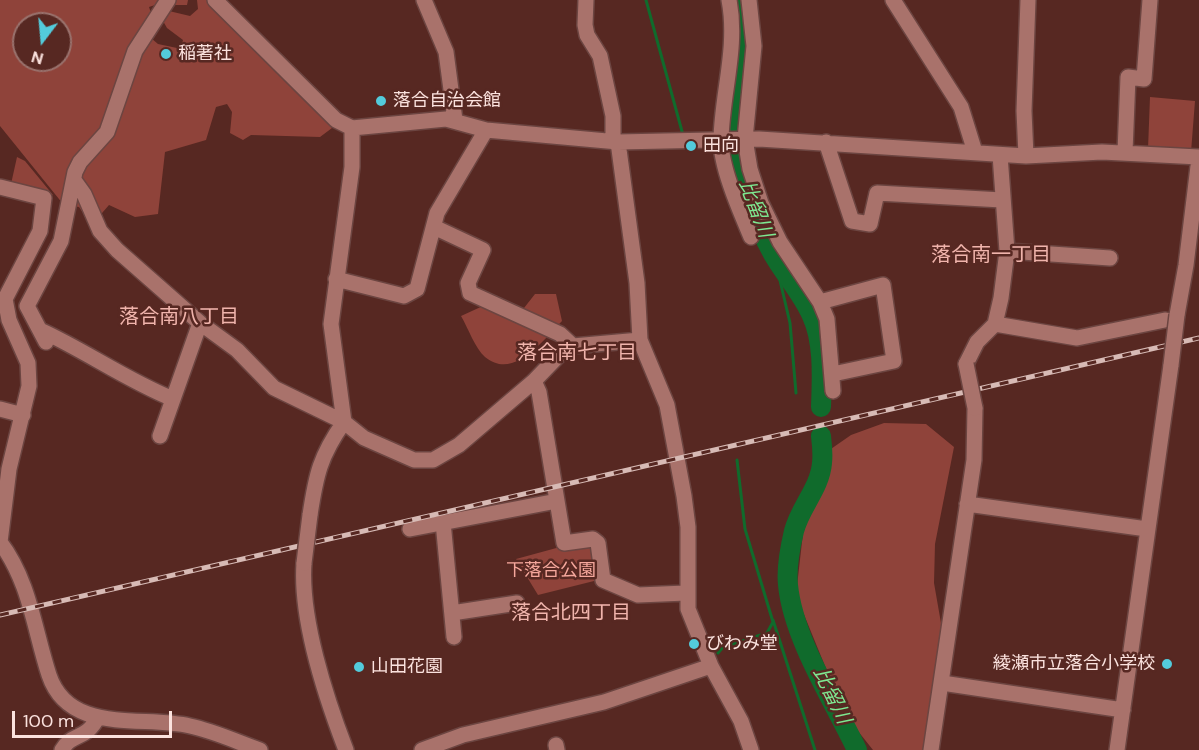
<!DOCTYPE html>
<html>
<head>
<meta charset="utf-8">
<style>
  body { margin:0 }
  #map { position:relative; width:1199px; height:750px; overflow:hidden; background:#572822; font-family:"DM Sans",sans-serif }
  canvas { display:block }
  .north { position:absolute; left:12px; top:12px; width:60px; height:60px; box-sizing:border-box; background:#572822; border:2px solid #99726d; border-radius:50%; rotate:196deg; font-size:16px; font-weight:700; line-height:24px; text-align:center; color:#fbe2de }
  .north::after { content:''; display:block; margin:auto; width:21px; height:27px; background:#53cbdb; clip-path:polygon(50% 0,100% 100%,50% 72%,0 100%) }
  .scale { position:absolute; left:12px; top:711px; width:160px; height:27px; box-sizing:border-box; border:3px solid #fbe2de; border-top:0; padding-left:8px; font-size:18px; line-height:21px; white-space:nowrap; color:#fbe2de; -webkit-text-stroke:4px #572822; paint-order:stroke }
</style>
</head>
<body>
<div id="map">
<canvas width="1199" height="750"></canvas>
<div class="north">N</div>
<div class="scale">100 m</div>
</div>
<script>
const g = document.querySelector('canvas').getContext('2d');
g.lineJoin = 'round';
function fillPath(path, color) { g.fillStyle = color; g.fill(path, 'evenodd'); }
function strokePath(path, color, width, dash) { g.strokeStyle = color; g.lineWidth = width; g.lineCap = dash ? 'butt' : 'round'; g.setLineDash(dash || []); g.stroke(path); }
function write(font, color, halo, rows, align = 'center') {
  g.font = font + ' "DM Sans","Noto Sans JP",sans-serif'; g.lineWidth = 5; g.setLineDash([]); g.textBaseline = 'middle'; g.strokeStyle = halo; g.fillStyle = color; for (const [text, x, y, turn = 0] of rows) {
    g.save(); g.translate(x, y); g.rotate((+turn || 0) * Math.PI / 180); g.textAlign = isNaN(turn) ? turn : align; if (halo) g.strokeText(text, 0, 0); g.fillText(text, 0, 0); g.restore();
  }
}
fillPath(new Path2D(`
  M0 0H188L187 5H155L149 7 153 19 151 38 158 44 177 48 182 44 183 40 167 28 163 21 169 11 190 16 198 9 197 0H208L232 21 332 128 320 137 251 135 243 140 230 133 232 112 227 104 216 107 206 140 165 152 158 214 135 217 109 205 96 220H88L79 207 63 204 0 126ZM24 24H60V60H24Z
  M1150 97 1195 101 1191 152 1148 149Z
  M17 157 25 161 53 195 11 184Z
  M535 294H556L562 321C543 340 514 381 485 357 475 348 468 328 461 316L485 305 524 308Z
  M884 423 926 424 954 447 935 544 934 583 945 646 934 750H873L850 721 834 688 796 595 803 533 819 490 828 451 851 435Z
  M591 543 598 573 594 581 538 595 516 559 560 547Z`), '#8f433a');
strokePath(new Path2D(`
  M646 0 683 135
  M774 255 790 323 796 393
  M773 620 815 750
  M718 653 723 647 767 633 773 622 745 529 737 460`), '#106b2c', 3);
strokePath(new Path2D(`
  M738 0C749 52 724 104 735 155 743 189 756 223 773 254 785 275 802 293 812 316 824 342 822 378 821 407
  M821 436C822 444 823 454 822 463 820 488 800 507 794 531 790 548 786 567 788 585 793 638 834 702 857 750`), '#106b2c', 20);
const minor = new Path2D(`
  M215 0 336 120 352 128 446 119 486 130 618 142 759 139 1026 156 1102 152 1199 157
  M424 0 446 52 455 120
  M586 0 585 25 587 35 600 56 613 116V142
  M729 0C738 47 722 93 721 139 720 166 740 211 751 237
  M749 0 754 46 745 139 750 169 761 203 780 242 820 302 827 319 833 391
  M893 0 961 107 975 152
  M618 142 637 283 640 340 667 405 684 496 688 527V609L711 666 741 721 751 750
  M826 142 852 221 870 224 877 193 1002 200
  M1125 152 1128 77 1144 79 1150 0
  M1026 156 1024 111 1028 0
  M74 180 84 194 100 231 117 250 200 323 237 350 274 388 344 422 364 438 414 460H433L459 445 534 381 560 354 573 346 640 340
  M0 187 44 198 40 231 5 299 9 320 28 363 29 386 9 469 0 542
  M434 227 483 250 468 283 470 293 560 334 573 346
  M1007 251 1110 258
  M336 279 404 296 417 289 437 213 486 130
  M820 302 883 285 894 361 833 374
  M1177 315 1186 265 1199 158
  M995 324 1077 338 1165 320
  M40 330C86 351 126 380 173 399
  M46 342 27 306 61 241 75 172 80 162 107 132 135 51 168 0
  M966 364 977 342 995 324 1001 298 1007 251 1000 155
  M534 381 539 392 564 543 593 539 598 543 603 580 638 595 686 593
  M0 409 23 415
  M160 436 200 323
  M967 504 1147 529
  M310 515C316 475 320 456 344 422L331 324 352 167V128
  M443 522 454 637
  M410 529 557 501
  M0 542C30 582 34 629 49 675 69 735 142 715 190 726 214 731 237 742 260 750
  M304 563C300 618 326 698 346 750
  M452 613 517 603
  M942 683 1123 710
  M556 745 557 750
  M62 750C72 732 86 741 98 717
  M422 750 463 735 604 702 711 666
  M931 750 974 460 975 408
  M1117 750 1171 365`);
strokePath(minor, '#6c4541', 18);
strokePath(minor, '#a9726b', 15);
const rail = new Path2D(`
  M0 615 1199 338`);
strokePath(rail, '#d7bab5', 5);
strokePath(rail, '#572822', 3, [9]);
const minorBridge = new Path2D(`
  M966 364 975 408
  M1171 365 1177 315
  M304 563 310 515`);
strokePath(minorBridge, '#6c4541', 18, []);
strokePath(minorBridge, '#a9726b', 15);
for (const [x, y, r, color] of [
  [166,54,6,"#53cbdb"],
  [381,101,6,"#53cbdb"],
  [691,146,6,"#53cbdb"],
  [694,644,6,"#53cbdb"],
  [1167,664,6,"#53cbdb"],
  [359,667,6,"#53cbdb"]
]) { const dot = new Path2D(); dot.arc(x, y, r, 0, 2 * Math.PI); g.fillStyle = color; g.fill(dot); strokePath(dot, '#572822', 2); }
write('18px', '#fbe2de', '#572822', [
  ["稲著社",178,54],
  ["落合自治会館",393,101],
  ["田向",703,146],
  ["びわみ堂",706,644],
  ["綾瀬市立落合小学校",1155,664,"right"],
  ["山田花園",371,667]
], 'left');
write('18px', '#f5a79c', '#572822', [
  ["下落合公園",551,571]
]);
write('italic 20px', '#7ee891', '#572822', [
  ["比留川",755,209,69],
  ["比留川",831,696,64]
]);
write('20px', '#f0b4ac', '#572822', [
  ["落合南一丁目",991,256],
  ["落合南八丁目",179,318],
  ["落合南七丁目",577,354],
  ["落合北四丁目",571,614]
]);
</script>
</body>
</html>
